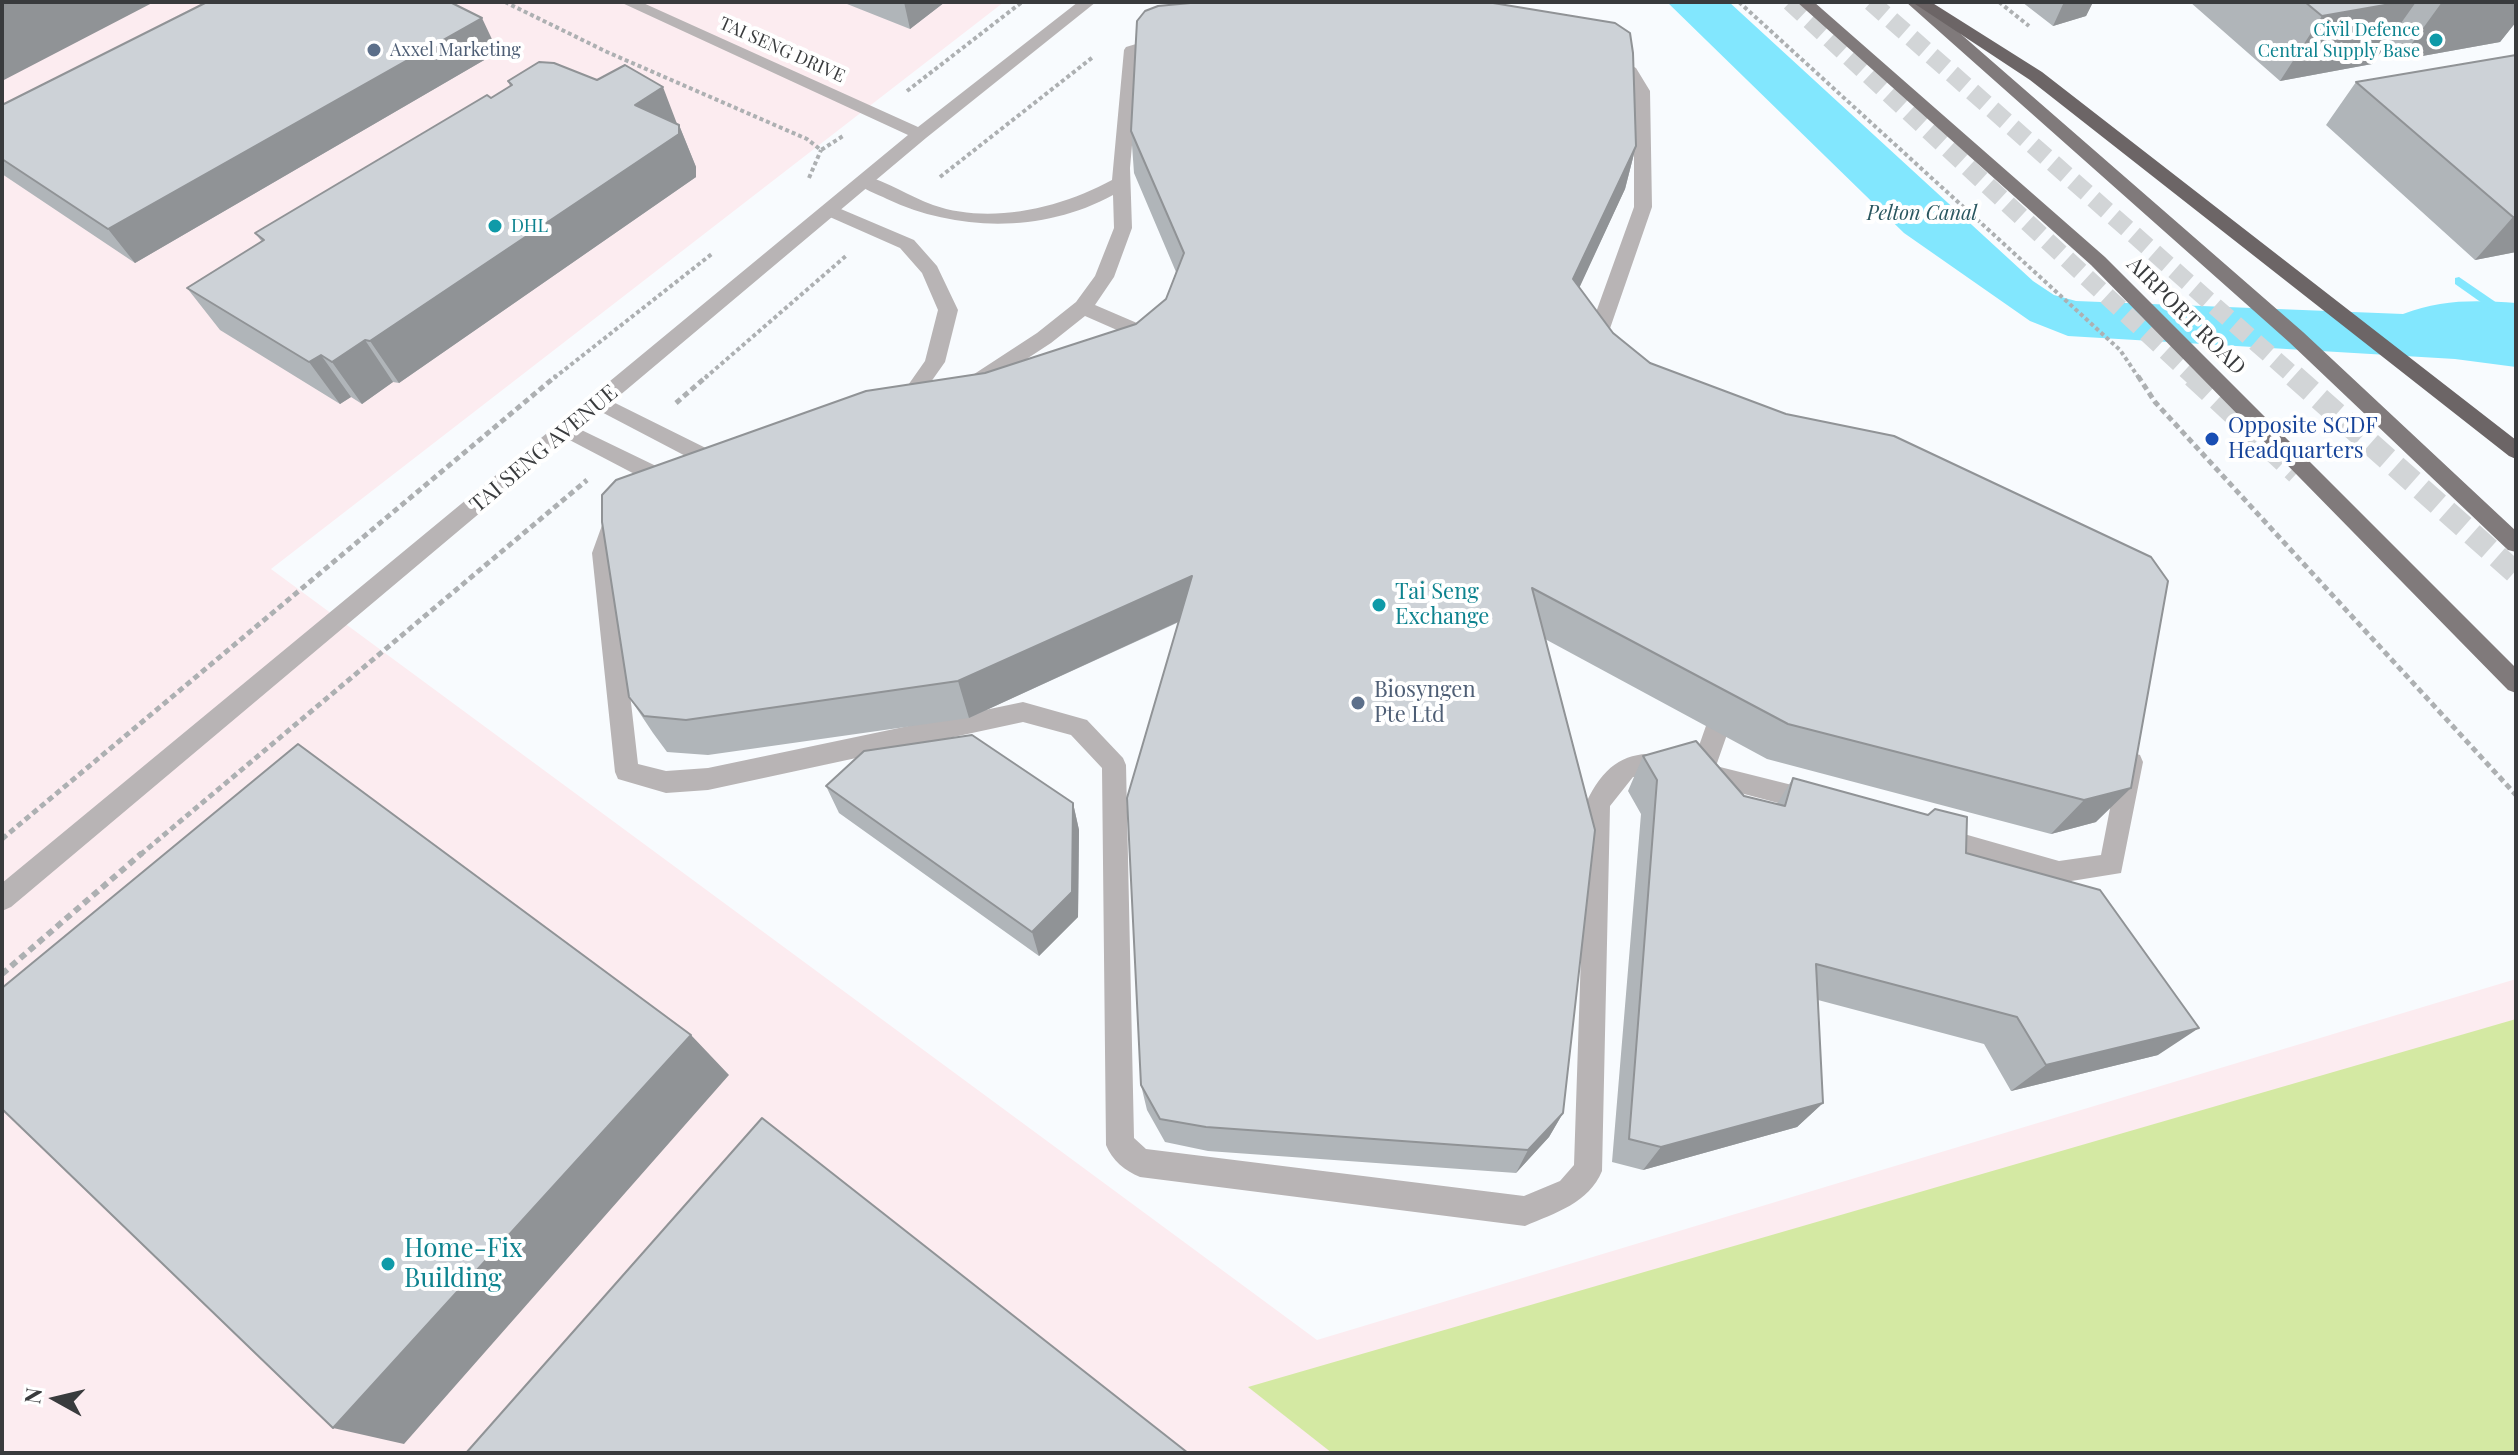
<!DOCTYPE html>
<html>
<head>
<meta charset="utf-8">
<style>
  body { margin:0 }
  #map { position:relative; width:2518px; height:1455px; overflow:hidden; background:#f8fbfe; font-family:"Playfair Display",serif }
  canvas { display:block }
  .frame { position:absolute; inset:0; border:4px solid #393b3d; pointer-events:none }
  .north { position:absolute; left:16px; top:1359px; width:80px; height:80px; -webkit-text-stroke:6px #fff; paint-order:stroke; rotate:278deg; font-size:22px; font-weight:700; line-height:32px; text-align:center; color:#393b3d }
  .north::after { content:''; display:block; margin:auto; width:28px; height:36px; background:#393b3d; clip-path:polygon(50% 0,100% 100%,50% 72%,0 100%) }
</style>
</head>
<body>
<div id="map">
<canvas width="2518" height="1455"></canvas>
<div class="frame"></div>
<div class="north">N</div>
</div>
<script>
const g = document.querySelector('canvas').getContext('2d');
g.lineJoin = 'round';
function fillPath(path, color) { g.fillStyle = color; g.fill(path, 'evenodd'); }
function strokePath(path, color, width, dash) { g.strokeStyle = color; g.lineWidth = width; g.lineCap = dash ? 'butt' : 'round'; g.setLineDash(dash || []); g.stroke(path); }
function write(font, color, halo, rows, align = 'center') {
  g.font = font + ' "Playfair Display",serif'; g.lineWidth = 8; g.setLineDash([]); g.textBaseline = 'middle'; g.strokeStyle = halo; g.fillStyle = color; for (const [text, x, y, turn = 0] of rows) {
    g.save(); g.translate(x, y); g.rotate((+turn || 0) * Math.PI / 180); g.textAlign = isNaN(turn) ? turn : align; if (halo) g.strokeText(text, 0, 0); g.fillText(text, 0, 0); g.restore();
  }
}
fillPath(new Path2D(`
  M2 2H1004L271 569 1317 1340 2516 979V1453H2Z`), '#fcecf0');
fillPath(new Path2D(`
  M2516 1019V1453H1332L1248 1387Z`), '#d4e9a3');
fillPath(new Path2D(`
  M1667 2H1729L2033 281 2054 295 2076 301 2403 314C2441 299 2477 300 2516 303V367L2455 359 2068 336 2030 321 1904 233Z`), '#82e7fe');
fillPath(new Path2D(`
  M2459 277 2516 316V327L2455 284V278Z`), '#82e7fe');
strokePath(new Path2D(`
  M1790 2 2195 378
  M1871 2 2296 378`), '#d2d5d7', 18, [18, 9]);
strokePath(new Path2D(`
  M2193 376 2297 473
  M2294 376 2516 573`), '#d2d5d7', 23, [23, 11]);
strokePath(new Path2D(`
  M505 2 607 52 807 139 821 150 843 136
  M1739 2 2120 350 2139 378
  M1999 2 2029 26
  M907 91 1022 2
  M940 177 1093 57
  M809 178 821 150
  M554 378 713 253
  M705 378 847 255`), '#adb0b2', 4, [4, 3]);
strokePath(new Path2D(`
  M2138 376 2155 402 2516 795
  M676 403 707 376
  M2 839 556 376
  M140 855 587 480`), '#adb0b2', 5, [6, 4]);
strokePath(new Path2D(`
  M2 974 142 853`), '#adb0b2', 6, [7, 5]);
fillPath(new Path2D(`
  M1166 35 1172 37V43L1140 53 1130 168 1132 228 1114 277 1095 305 1165 335 1168 340 1165 345H1151L1085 316 1051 343 979 390H965L962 385 965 380 1037 333 1076 302 1095 276 1114 228 1113 195C1044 233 957 232 887 199 877 194 862 189 855 181L864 175C888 182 909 196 933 205 990 225 1061 208 1112 180L1124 50 1126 47Z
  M1610 53 1636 68 1650 91 1652 207 1606 340 1607 351 1597 358 1590 356 1586 340 1634 207V91L1624 75 1602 58Z
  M829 204 914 240 937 266 958 310 945 362 909 413H895L892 408 925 361 938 310 922 273 900 248 823 214 820 210 823 206Z
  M599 395 732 461 736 467 732 473H718L592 407 589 402 592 397Z
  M567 423 683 479 686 485 683 491H667L560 435 557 430 560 425Z
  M618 511 626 513 629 519 622 527 614 553 638 764 666 771 708 768 1023 702 1087 720 1123 758 1126 765 1134 1138 1146 1149 1524 1196 1560 1181 1574 1165 1586 803C1610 751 1642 747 1694 760L1714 703 1718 696 1726 693 1734 696 1738 703 1716 766 1812 790 1821 793 1824 801 1821 809 1812 812 1669 774 1633 777 1610 806 1602 1171C1589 1203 1555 1213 1525 1226L1140 1177C1125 1171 1112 1160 1106 1145L1102 768 1071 735 1023 722 708 790 666 793 618 779 615 772 592 553 605 517Z
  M2131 752 2140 755 2143 762 2121 873 2059 883 1936 848 1927 845 1923 837 1927 829 1936 826 2059 861 2101 855 2119 762 2122 755Z`), '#b8b4b5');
fillPath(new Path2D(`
  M620 2H641L918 127 1078 2H1096L926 138 11 907 2 911V883L908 135Z`), '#b8b4b5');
fillPath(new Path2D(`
  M1797 2H1814L2105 257 2516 668V693L2508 690 2091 265Z
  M1906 2H1924L2303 332 2516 531V552L2508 550 2289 342Z`), '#807a7b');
fillPath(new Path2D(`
  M1912 2H1931L2042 72 2516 440V459L2509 456 2030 80Z`), '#6c6566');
fillPath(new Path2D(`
  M842 2H945L910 29Z
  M2022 2H2093L2086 16 2053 26Z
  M2190 2H2516V22L2500 42 2400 60 2384 48 2372 64 2280 81Z
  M498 52 135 263 2 174V105Z
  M2516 55V252L2475 260 2326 125 2356 82Z
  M508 81 679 125 696 167V177L399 383 393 382 362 404 351 397 340 404 220 330 187 288 262 242 255 233 491 98 510 86Z
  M1131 131 1636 146 1625 189 1579 287 1613 333 1650 363 1786 414 1894 436 2096 822 2051 834 1767 759 1545 639 1563 1113 1549 1137 1516 1173 1208 1151 1165 1142 1147 1110 1141 1085 1179 622 969 718 708 755 667 752 653 733 629 697 985 373 1136 324 1166 299 1176 272 1134 173Z
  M1643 756 1744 796 1777 804 1793 778 1966 853 2158 1055 2011 1091 1984 1044 1818 1000 1823 1103 1797 1127 1643 1170 1612 1162 1641 814 1628 791Z
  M826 786 1073 803 1079 830 1078 917 1039 956 839 813Z`), '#b0b5b9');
fillPath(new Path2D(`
  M5 2H154L2 81V3Z
  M904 2H945L910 29Z
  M2064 2H2093L2086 16 2053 26Z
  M2402 2H2416L2372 64 2280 81 2322 16Z
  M2442 2H2516V22L2500 42 2400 60Z
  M482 18 498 52 135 263 108 229Z
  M663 87 679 129 635 105Z
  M679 125 696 167V177L399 383 370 341Z
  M1636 146 1625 189 1564 321 1573 279Z
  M2513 217H2516V252L2475 260Z
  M365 340 393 382 362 404 332 362Z
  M321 355 351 397 340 404 309 362Z
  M1192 576 1195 614 969 718 958 681Z
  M2131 788 2096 822 2051 834 2084 800Z
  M1073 803 1079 830 1078 917 1039 956 1032 932Z
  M2199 1028 2158 1055 2011 1091 2046 1065Z
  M691 1035 729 1075 404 1444 333 1428Z
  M1823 1103 1797 1127 1643 1170 1661 1147Z
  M1563 1113 1549 1137 1516 1173 1528 1150Z`), '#909396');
const building = new Path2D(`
  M207 2H450L482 18 108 229 2 159V105Z
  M1201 2H1487L1615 23 1630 33 1633 53 1636 146 1573 279 1613 333 1650 363 1786 414 1894 436 2151 557 2168 581 2131 788 2084 800 1788 724 1532 588 1595 830 1563 1113 1528 1150 1206 1127 1160 1119 1141 1085 1127 798 1192 576 958 681 686 720 644 716 629 697 602 522V495L616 480 866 391 985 373 1136 324 1166 299 1184 253 1131 131 1137 21 1145 11 1158 6Z
  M2305 2H2402L2322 16Z
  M2516 55V217H2513L2356 82Z
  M539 62 554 63 597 80 625 65 663 87 635 105 679 125V134L370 341 365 340 332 362 321 355 309 362 187 288 264 240 255 233 487 95 491 98 512 85 508 81Z
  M972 735 1073 803 1072 892 1032 932 826 786 864 751Z
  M1696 741 1744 796 1785 806 1793 778 1928 815 1935 809 1967 817 1966 853 2100 890 2199 1028 2046 1065 2017 1017 1816 964 1823 1103 1661 1147 1629 1139 1657 780 1643 756Z
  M298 744 691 1035 333 1428 2 1109V988Z
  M762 1118 1188 1453H466Z`);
fillPath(building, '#cdd2d7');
strokePath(building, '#909396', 2);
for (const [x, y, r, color] of [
  [2436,40,8,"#0f9aa8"],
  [374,50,8,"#5c6f8a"],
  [495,226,8,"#0f9aa8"],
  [2212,439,8,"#1a4fb4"],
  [1379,605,8,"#0f9aa8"],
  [1358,703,8,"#5c6f8a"],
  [388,1264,8,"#0f9aa8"]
]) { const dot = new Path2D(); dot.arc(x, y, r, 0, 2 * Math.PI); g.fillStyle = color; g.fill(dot); strokePath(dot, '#fff', 3); }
write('18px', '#0d838f', '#fff', [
  ["Civil Defence",2420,30],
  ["Central Supply Base",2420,51],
  ["DHL",511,226,"left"]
], 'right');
write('18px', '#4e5e75', '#fff', [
  ["Axxel Marketing",390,50]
], 'left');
write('18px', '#393b3d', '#fff', [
  ["TAI SENG DRIVE",782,50,24]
]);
write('italic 20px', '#29565f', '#fff', [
  ["Pelton Canal",1922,214]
]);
write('22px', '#393b3d', '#fff', [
  ["AIRPORT ROAD",2186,316,45],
  ["TAI SENG AVENUE",544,449,-40]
]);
write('22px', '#164399', '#fff', [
  ["Opposite SCDF",2228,426],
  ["Headquarters",2228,451]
], 'left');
write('22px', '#0d838f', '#fff', [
  ["Tai Seng",1395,592],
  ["Exchange",1395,617]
], 'left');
write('22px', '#4e5e75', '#fff', [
  ["Biosyngen",1374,690],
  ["Pte Ltd",1374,715]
], 'left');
write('26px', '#0d838f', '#fff', [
  ["Home-Fix",404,1249],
  ["Building",404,1279]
], 'left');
</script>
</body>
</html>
